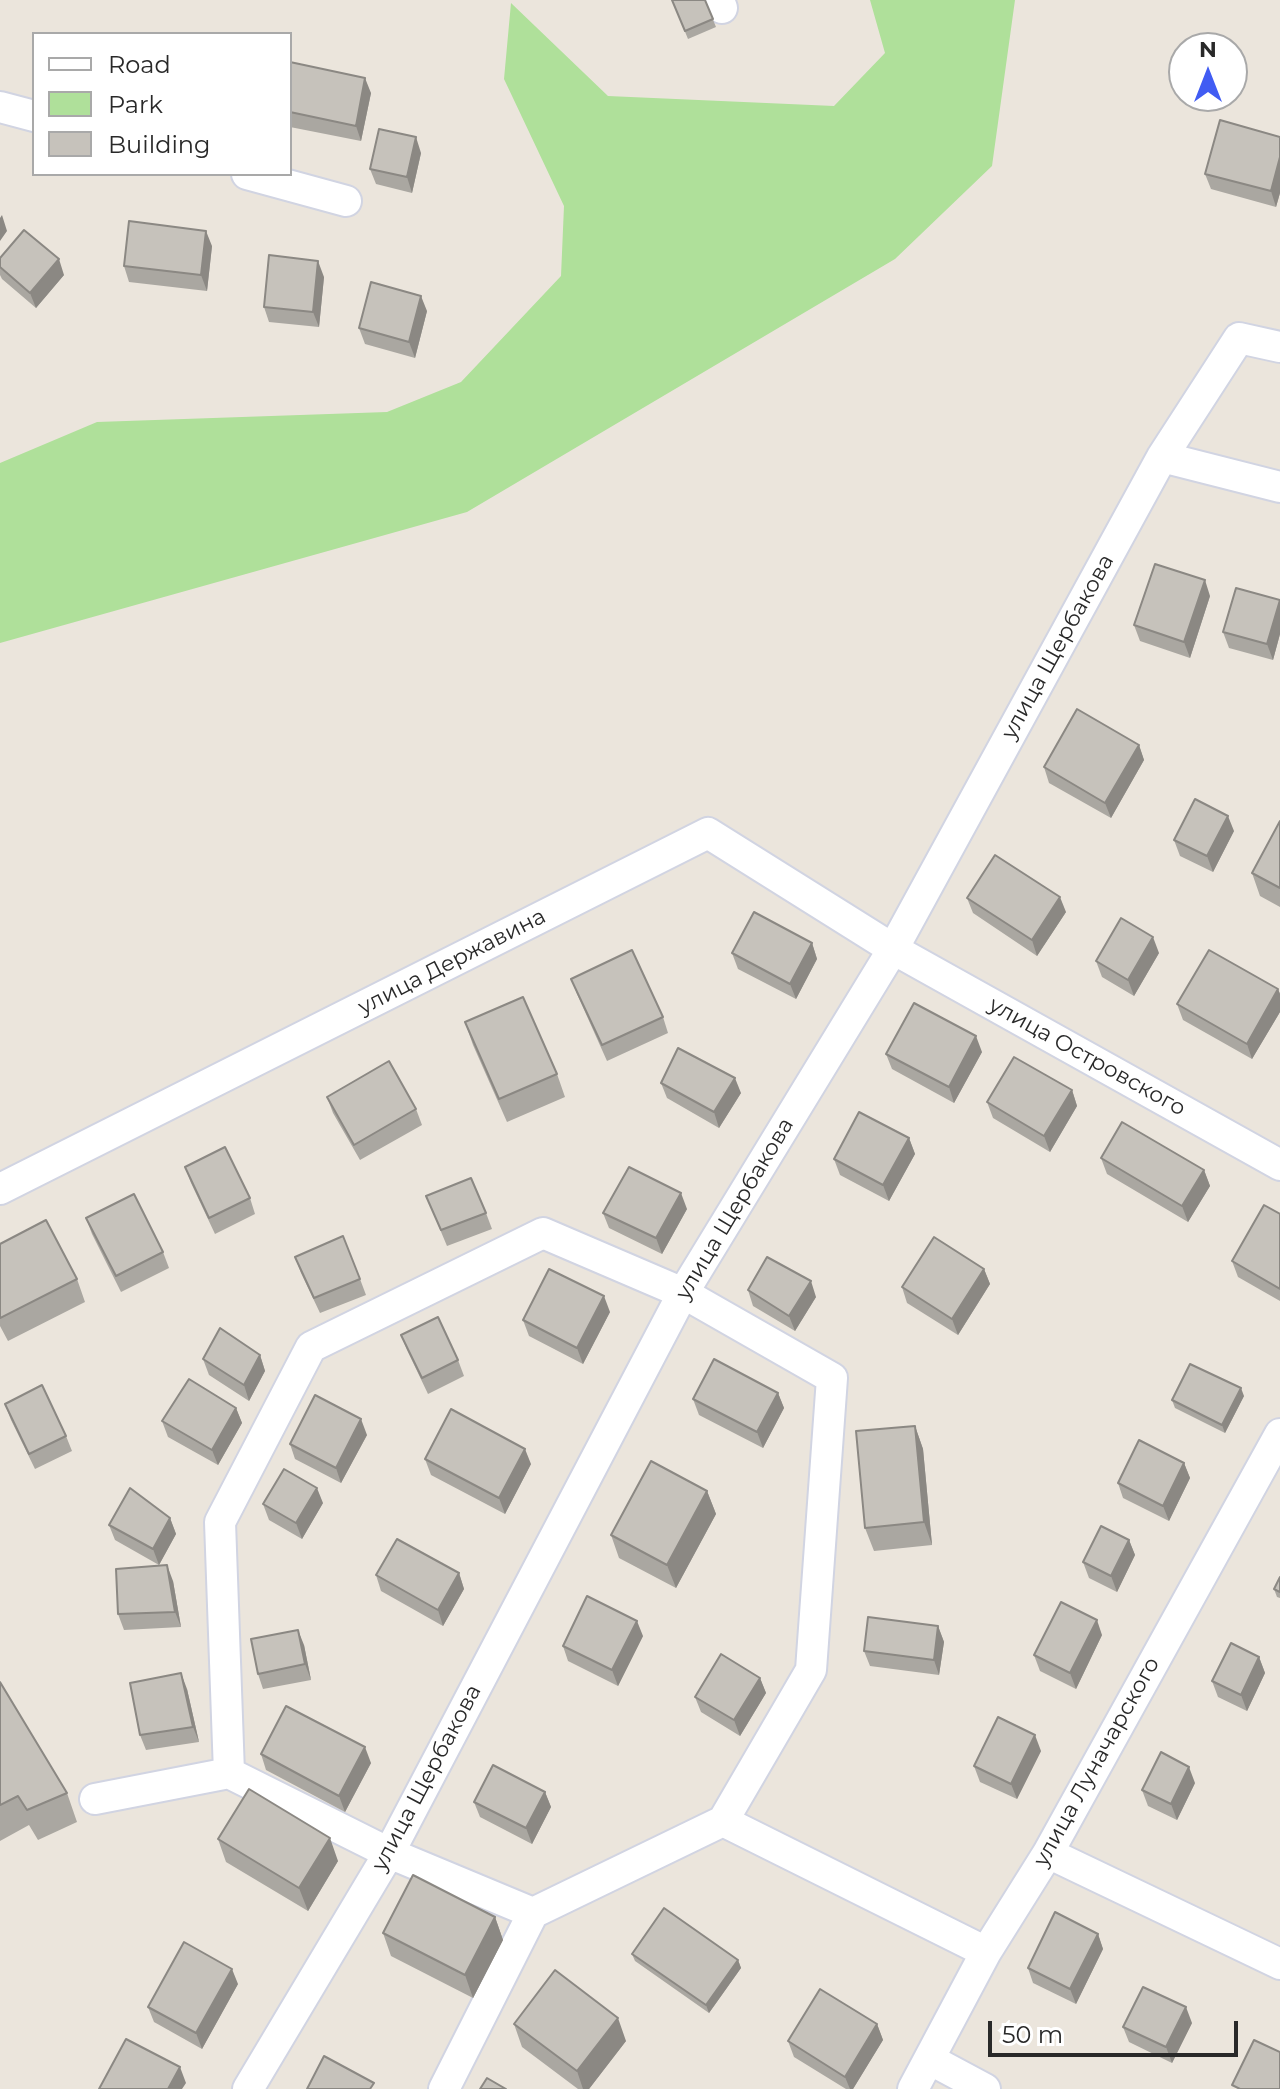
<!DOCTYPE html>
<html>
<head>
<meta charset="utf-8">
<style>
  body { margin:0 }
  #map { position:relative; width:1280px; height:2089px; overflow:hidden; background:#ebe5dc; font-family:Montserrat,sans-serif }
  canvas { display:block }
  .legend { position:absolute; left:32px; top:32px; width:260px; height:144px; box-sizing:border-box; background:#fff; border:2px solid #a9a9a9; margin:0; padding:10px 14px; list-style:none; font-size:24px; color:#292929 }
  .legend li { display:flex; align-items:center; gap:16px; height:40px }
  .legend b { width:40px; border:2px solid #a9a9a9 }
  .north { position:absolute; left:1168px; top:32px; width:80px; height:80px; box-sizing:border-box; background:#fff; border:2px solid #a9a9a9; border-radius:50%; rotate:0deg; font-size:22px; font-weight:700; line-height:32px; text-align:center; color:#292929 }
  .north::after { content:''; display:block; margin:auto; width:28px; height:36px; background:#415cf3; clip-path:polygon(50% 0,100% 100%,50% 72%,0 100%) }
  .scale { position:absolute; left:988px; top:2021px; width:250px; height:36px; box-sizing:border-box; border:4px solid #292929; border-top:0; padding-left:10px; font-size:24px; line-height:28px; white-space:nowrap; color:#292929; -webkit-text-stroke:6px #fff; paint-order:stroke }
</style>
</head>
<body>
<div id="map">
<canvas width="1280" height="2089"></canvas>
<ul class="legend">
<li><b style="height:10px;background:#fff"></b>Road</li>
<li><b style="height:22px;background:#afe09a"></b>Park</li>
<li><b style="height:22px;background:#c6c2bb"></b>Building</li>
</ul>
<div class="north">N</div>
<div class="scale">50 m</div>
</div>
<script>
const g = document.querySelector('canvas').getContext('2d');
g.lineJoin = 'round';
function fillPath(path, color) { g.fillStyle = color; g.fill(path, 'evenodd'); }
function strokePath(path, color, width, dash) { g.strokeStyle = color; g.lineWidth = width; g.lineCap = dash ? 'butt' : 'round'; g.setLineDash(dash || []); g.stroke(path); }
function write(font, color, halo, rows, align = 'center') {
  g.font = font + ' Montserrat,sans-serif'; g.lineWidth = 6; g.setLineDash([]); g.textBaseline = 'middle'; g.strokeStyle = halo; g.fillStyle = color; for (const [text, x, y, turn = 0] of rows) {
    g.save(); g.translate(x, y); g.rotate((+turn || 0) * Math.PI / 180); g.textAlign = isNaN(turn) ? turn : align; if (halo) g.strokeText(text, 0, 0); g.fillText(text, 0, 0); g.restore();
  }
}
fillPath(new Path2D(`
  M870 0H1015L992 166 895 259 467 512 0 643V463L97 422 387 412 461 382 561 276 564 206 504 79 511 3 608 96 834 106 885 53Z`), '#afe09a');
const street = new Path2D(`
  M719 0 722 8
  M0 107 34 116
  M247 174 346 201
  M1162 457 1280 487
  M0 1189 708 833 893 949 1280 1165
  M543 1233 683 1293 832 1378 811 1670 723 1821 533 1913 389 1853 229 1773 220 1522 311 1347Z
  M95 1799 229 1773
  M723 1821 986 1952
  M1048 1853 1280 1964
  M929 2059 985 2089
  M248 2089 389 1853 683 1293 893 949 1162 457 1239 338 1280 347
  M444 2089 533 1913
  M913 2089 986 1952 1048 1853 1280 1434`);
strokePath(street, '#d1d4e2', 34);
strokePath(street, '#fff', 30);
fillPath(new Path2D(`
  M672 0H705L716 27 688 39Z
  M290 62 371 93 361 141 290 127Z
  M1280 137V193L1276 207 1211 189 1205 174Z
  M421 153 412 193 376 184 370 169Z
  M212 246 207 291 129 282 124 266Z
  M0 258 64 275 36 308 2 279 0 275Z
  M324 277 319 327 269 322 264 307Z
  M427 311 415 358 365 344 359 328Z
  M1210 596 1190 658 1140 641 1134 625Z
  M1280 600V634L1273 660 1229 648 1223 632Z
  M1139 745 1144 760 1111 818 1049 783 1044 767Z
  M1280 821V907L1260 896 1252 873Z
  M1234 831 1213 872 1180 856 1174 840Z
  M967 898 1066 912 1037 956 973 913Z
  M812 943 817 959 796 999 738 969 732 953Z
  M1159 953 1134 996 1102 977 1096 961Z
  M571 979 663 1017 668 1033 607 1061 577 994Z
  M1278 989 1280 994V1012L1252 1059 1183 1020 1177 1004Z
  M465 1022 557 1074 565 1097 507 1122 473 1045Z
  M982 1052 954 1103 892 1069 886 1054Z
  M661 1083 741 1093 719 1128 667 1098Z
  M1072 1090 1077 1106 1050 1152 993 1118 987 1102Z
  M327 1097 416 1109 422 1125 360 1160 333 1113Z
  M909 1138 915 1154 889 1201 840 1175 834 1159Z
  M1101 1158 1204 1170 1210 1186 1188 1222 1107 1174Z
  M185 1167 250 1198 255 1214 215 1234 191 1183Z
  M426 1196 486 1213 492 1229 447 1246Z
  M687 1209 662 1254 609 1228 603 1213Z
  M1280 1214V1301L1238 1277 1232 1261Z
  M86 1218 163 1252 169 1268 121 1292 92 1234Z
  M0 1244 77 1279 85 1302 8 1341 0 1326Z
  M295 1257 360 1279 366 1295 320 1313 301 1273Z
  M984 1269 990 1284 958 1335 907 1303 902 1287Z
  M748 1290 816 1297 795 1331 753 1306Z
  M610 1312 583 1364 529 1336 523 1320Z
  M401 1335 458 1360 464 1376 428 1394 407 1350Z
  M260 1355 265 1371 249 1401 209 1375 203 1359Z
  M778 1393 784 1408 763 1448 699 1415 693 1399Z
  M1244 1396 1225 1433 1175 1408 1172 1400Z
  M5 1404 66 1436 72 1451 35 1469 11 1420Z
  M236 1408 242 1423 218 1465 168 1437 162 1421Z
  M915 1426 923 1449 932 1545 874 1551 865 1528Z
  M367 1435 341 1483 295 1459 290 1444Z
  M425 1459 531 1464 505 1514 431 1475Z
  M1184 1463 1190 1478 1169 1521 1123 1498 1118 1483Z
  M707 1491 716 1514 676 1588 619 1558 611 1535Z
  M323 1503 302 1539 269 1520 263 1504Z
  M170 1518 176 1534 159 1565 115 1540 109 1525Z
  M1129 1540 1135 1555 1117 1592 1089 1578 1083 1562Z
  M459 1573 464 1589 443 1626 381 1591 376 1575Z
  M1280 1577V1598L1277 1597 1274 1589Z
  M173 1581 181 1627 124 1630 118 1614Z
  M938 1626 944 1642 939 1675 870 1666 864 1651Z
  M1102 1635 1076 1689 1040 1671 1034 1655Z
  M643 1636 618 1686 568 1661 563 1646Z
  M304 1645 311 1680 263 1689 258 1674Z
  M1259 1657 1265 1673 1247 1711 1218 1697 1212 1681Z
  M760 1678 766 1693 740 1736 701 1712 695 1697Z
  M0 1682 67 1793 77 1822 38 1840 29 1825 0 1841Z
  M187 1689 199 1742 146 1750 140 1735Z
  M1041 1751 1017 1799 980 1782 974 1766Z
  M261 1754 371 1763 345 1812 266 1770Z
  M1195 1783 1177 1820 1148 1806 1142 1790Z
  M545 1792 551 1807 532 1844 480 1817 474 1802Z
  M218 1839 338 1861 308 1911 226 1862Z
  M495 1917 503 1940 473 1998 391 1956 383 1933Z
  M1098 1934 1103 1949 1076 2004 1033 1983 1028 1968Z
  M632 1954 738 1960 741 1968 709 2013 635 1961Z
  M238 1984 202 2049 154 2022 148 2007Z
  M1192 2023 1172 2063 1129 2042 1123 2027Z
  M514 2024 626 2041 589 2089H578L522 2047Z
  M877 2024 883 2040 853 2089H846L794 2057 788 2041Z`), '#aaa7a1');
fillPath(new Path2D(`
  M365 78 371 93 361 141 356 126Z
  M416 137 421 153 412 193 407 177Z
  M1280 157V193L1276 207 1271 191Z
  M2 215 7 231 0 241V218Z
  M206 231 212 246 207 291 201 275Z
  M59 259 64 275 36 308 30 293Z
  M318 261 324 277 319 327 313 312Z
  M421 296 427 311 415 358 409 342Z
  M1205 580 1210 596 1190 658 1184 642Z
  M1280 601V634L1273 660 1267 644Z
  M1139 745 1144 760 1111 818 1105 803Z
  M1228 816 1234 831 1213 872 1207 856Z
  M1060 897 1066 912 1037 956 1032 940Z
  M1153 937 1159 953 1134 996 1128 980Z
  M812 943 817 959 796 999 790 984Z
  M1278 989 1280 994V1012L1252 1059 1247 1044Z
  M976 1036 982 1052 954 1103 949 1087Z
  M735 1078 741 1093 719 1128 714 1112Z
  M1072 1090 1077 1106 1050 1152 1044 1136Z
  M909 1138 915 1154 889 1201 883 1185Z
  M1204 1170 1210 1186 1188 1222 1182 1206Z
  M681 1193 687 1209 662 1254 656 1238Z
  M984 1269 990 1284 958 1335 952 1319Z
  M811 1281 816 1297 795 1331 789 1316Z
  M604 1296 610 1312 583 1364 577 1348Z
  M260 1355 265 1371 249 1401 244 1385Z
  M1241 1388 1244 1396 1225 1433 1222 1425Z
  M778 1393 784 1408 763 1448 757 1432Z
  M236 1408 242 1423 218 1465 212 1450Z
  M361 1419 367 1435 341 1483 336 1468Z
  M915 1426 923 1449 932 1545 924 1522Z
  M525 1449 531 1464 505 1514 499 1498Z
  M1184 1463 1190 1478 1169 1521 1163 1506Z
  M317 1488 323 1503 302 1539 296 1523Z
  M707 1491 716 1514 676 1588 667 1565Z
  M170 1518 176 1534 159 1565 153 1549Z
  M1129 1540 1135 1555 1117 1592 1111 1576Z
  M167 1565 173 1581 181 1627 175 1612Z
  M459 1573 464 1589 443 1626 438 1610Z
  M1097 1620 1102 1635 1076 1689 1070 1673Z
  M637 1621 643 1636 618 1686 612 1670Z
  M938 1626 944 1642 939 1675 934 1660Z
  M298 1630 304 1645 311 1680 305 1664Z
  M1259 1657 1265 1673 1247 1711 1241 1695Z
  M181 1673 187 1689 199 1742 193 1727Z
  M760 1678 766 1693 740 1736 734 1720Z
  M1035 1735 1041 1751 1017 1799 1011 1784Z
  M365 1747 371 1763 345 1812 339 1796Z
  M1189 1767 1195 1783 1177 1820 1171 1804Z
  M545 1792 551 1807 532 1844 526 1828Z
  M330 1838 338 1861 308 1911 299 1888Z
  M495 1917 503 1940 473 1998 465 1975Z
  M1098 1934 1103 1949 1076 2004 1070 1989Z
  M738 1960 741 1968 709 2013 706 2005Z
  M232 1969 238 1984 202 2049 196 2033Z
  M1186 2007 1192 2023 1172 2063 1166 2047Z
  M618 2018 626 2041 589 2089H583L577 2071Z
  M877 2024 883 2040 853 2089H850L845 2077Z
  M180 2067 186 2083 182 2089H168Z`), '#8b8883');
const building = new Path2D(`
  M672 0H705L713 19 685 31Z
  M290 62 365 78 356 126 290 112Z
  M1220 120 1280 137V157L1271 191 1205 174Z
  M379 129 416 137 407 177 370 169Z
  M129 221 206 231 201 275 124 266Z
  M24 230 59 259 30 293 0 267V258Z
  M269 255 318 261 313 312 264 307Z
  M371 282 421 296 409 342 359 328Z
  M1155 564 1205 580 1184 642 1134 625Z
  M1236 588 1280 600 1267 644 1223 632Z
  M1077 709 1139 745 1105 803 1044 767Z
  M1195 799 1228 816 1207 856 1174 840Z
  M1280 821V888L1252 873Z
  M995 855 1060 897 1032 940 967 898Z
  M754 912 812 943 790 984 732 953Z
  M1121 918 1153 937 1128 980 1096 961Z
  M632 950 663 1017 602 1045 571 979Z
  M1209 950 1278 989 1247 1044 1177 1004Z
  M523 997 557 1074 499 1099 465 1022Z
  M914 1003 976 1036 949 1087 886 1054Z
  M678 1048 735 1078 714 1112 661 1083Z
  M1014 1057 1072 1090 1044 1136 987 1102Z
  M389 1061 416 1109 354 1145 327 1097Z
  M859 1112 909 1138 883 1185 834 1159Z
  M1122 1122 1204 1170 1182 1206 1101 1158Z
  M225 1147 250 1198 209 1218 185 1167Z
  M629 1167 681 1193 656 1238 603 1213Z
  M471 1178 486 1213 441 1230 426 1196Z
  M134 1194 163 1252 116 1276 86 1218Z
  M1264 1205 1280 1214V1289L1232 1261Z
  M46 1220 77 1279 0 1318V1244Z
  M343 1236 360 1279 314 1298 295 1257Z
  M934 1237 984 1269 952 1319 902 1287Z
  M767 1257 811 1281 789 1316 748 1290Z
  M549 1269 604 1296 577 1348 523 1320Z
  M438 1317 458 1360 422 1378 401 1335Z
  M220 1328 260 1355 244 1385 203 1359Z
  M714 1359 778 1393 757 1432 693 1399Z
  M1190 1364 1241 1388 1222 1425 1172 1400Z
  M189 1379 236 1408 212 1450 162 1421Z
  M42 1385 66 1436 29 1454 5 1404Z
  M315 1395 361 1419 336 1468 290 1444Z
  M451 1409 525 1449 499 1498 425 1459Z
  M915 1426 924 1522 865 1528 856 1431Z
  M1139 1440 1184 1463 1163 1506 1118 1483Z
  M651 1461 707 1491 667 1565 611 1535Z
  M284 1469 317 1488 296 1523 263 1504Z
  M130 1488 170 1518 153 1549 109 1525Z
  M1101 1526 1129 1540 1111 1576 1083 1562Z
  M397 1539 459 1573 438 1610 376 1575Z
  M167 1565 175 1612 118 1614 116 1569Z
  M1280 1577V1592L1274 1589Z
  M587 1596 637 1621 612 1670 563 1646Z
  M1061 1602 1097 1620 1070 1673 1034 1655Z
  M868 1617 938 1626 934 1660 864 1651Z
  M298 1630 305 1664 258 1674 251 1639Z
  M1231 1643 1259 1657 1241 1695 1212 1681Z
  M721 1654 760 1678 734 1720 695 1697Z
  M181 1673 193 1727 140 1735 130 1683Z
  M0 1682 67 1793 27 1810 18 1796 0 1805Z
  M286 1706 365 1747 339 1796 261 1754Z
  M998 1717 1035 1735 1011 1784 974 1766Z
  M1161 1752 1189 1767 1171 1804 1142 1790Z
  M493 1765 545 1792 526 1828 474 1802Z
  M249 1789 330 1838 299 1888 218 1839Z
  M413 1875 495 1917 465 1975 383 1933Z
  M664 1908 738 1960 706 2005 632 1954Z
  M1055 1912 1098 1934 1070 1989 1028 1968Z
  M184 1942 232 1969 196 2033 148 2007Z
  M555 1970 618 2018 577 2071 514 2024Z
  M1143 1987 1186 2007 1166 2047 1123 2027Z
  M820 1989 877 2024 845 2077 788 2041Z
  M126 2039 180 2067 168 2089H99Z
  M1254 2040 1280 2052V2089H1240L1232 2085Z
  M324 2056 374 2083 370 2089H307Z
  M487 2078 506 2089H480Z`);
fillPath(building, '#c6c2bb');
strokePath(building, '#8b8883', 2);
write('22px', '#292929', '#fff', [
  ["улица Щербакова",1058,647,-61],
  ["улица Державина",452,962,-27],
  ["улица Островского",1087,1057,29],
  ["улица Щербакова",735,1209,-59],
  ["улица Луначарского",1097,1762,-61],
  ["улица Щербакова",427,1778,-62]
]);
</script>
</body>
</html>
